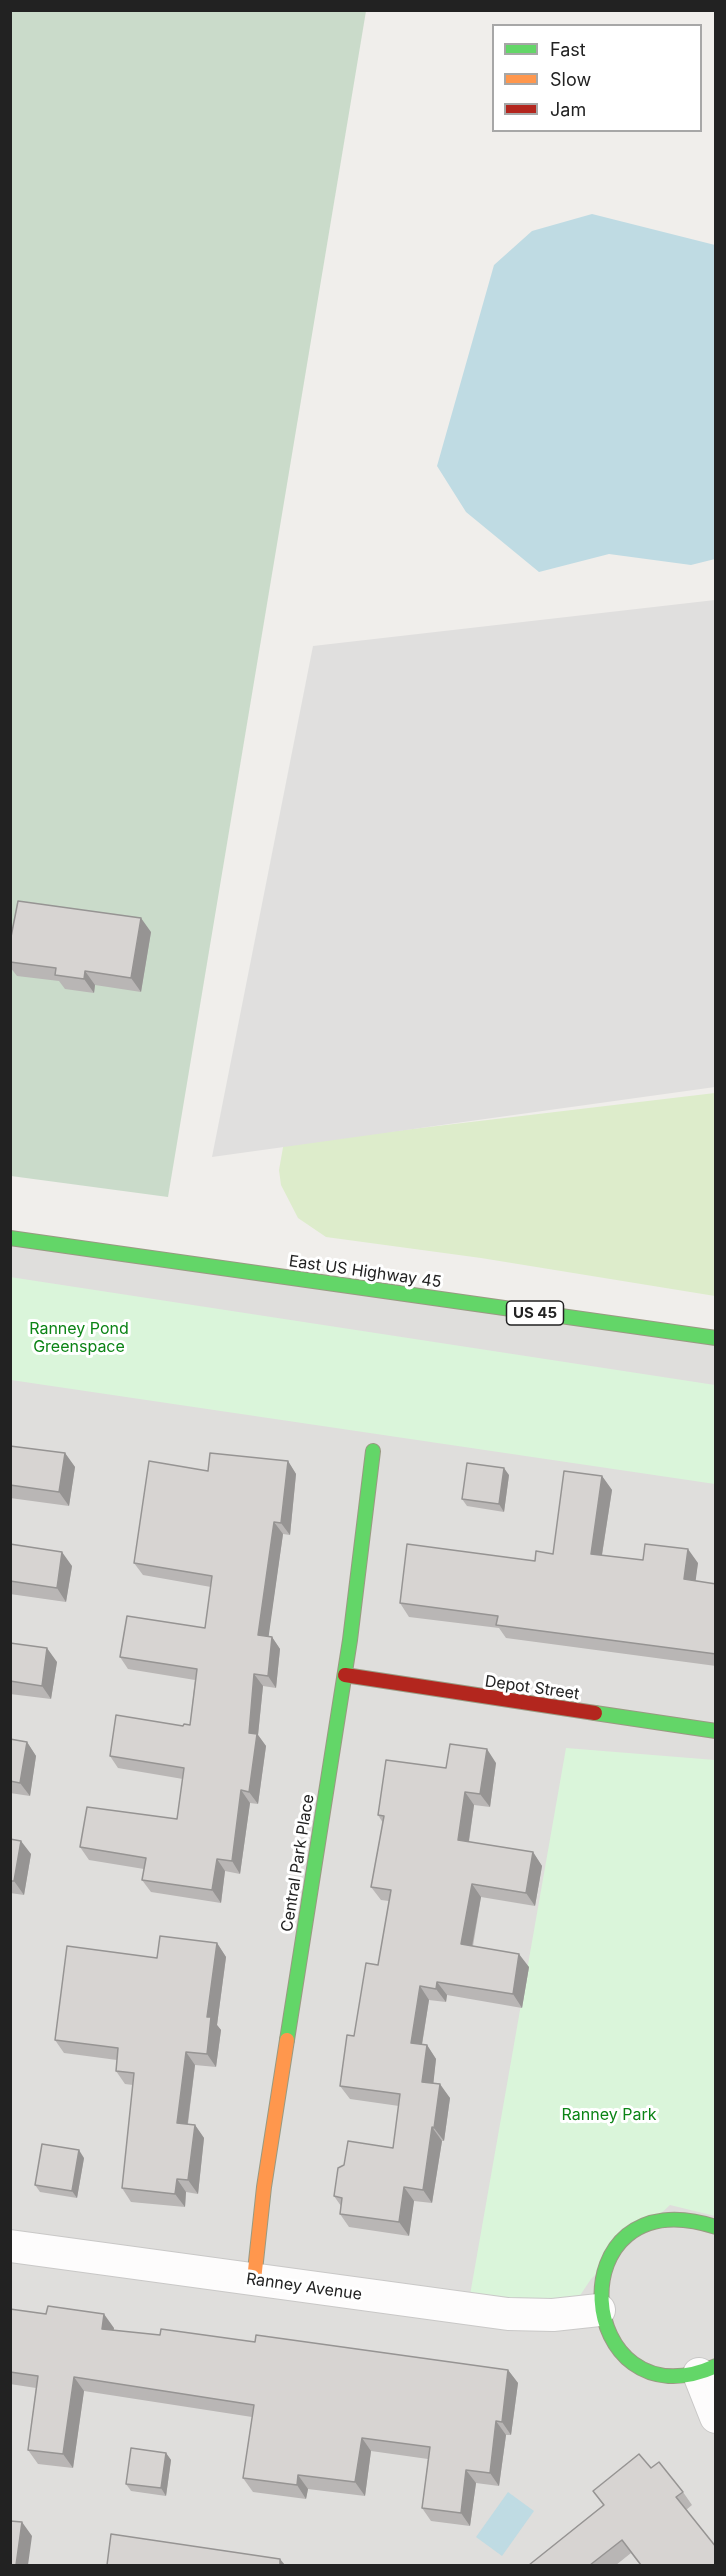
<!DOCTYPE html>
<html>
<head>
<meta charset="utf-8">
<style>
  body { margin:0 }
  #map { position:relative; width:726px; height:2576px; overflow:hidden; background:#f0eeeb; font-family:Inter,sans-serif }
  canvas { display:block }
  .frame { position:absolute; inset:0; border:12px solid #222; pointer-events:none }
  .legend { position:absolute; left:492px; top:24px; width:210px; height:108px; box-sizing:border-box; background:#fff; border:2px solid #a7a7a7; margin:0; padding:8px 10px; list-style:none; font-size:18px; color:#222 }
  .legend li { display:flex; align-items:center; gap:12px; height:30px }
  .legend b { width:30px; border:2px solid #a7a7a7 }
</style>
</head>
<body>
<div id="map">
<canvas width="726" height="2576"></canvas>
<div class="frame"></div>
<ul class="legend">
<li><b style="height:8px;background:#63d668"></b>Fast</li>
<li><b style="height:8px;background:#ff974d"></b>Slow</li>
<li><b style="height:8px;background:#b3261e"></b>Jam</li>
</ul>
</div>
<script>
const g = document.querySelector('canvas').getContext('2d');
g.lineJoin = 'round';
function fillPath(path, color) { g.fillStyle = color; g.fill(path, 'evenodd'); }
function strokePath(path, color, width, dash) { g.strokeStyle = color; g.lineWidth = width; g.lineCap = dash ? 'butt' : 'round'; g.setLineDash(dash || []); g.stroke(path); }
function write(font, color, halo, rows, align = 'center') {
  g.font = font + ' Inter,sans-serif'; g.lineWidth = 6; g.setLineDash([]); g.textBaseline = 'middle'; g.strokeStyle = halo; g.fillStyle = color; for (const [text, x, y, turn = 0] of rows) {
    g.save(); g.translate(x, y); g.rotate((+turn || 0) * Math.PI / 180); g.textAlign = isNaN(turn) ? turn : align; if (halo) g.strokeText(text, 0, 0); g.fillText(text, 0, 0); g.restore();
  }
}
fillPath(new Path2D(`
  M11 1241 715 1340V2565L11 2566Z`), '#dfdedc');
fillPath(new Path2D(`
  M715 1093V1296L481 1258 326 1237 298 1218 281 1185 279 1170 287 1125 311 1141Z`), '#ddeccb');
fillPath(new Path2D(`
  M11 11H366L168 1197 11 1176Z`), '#cadbca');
fillPath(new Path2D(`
  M10 1277 715 1385V1484L11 1380Z
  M566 1748 715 1760V2216L670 2205 591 2279 579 2297 549 2306 470 2295Z`), '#daf5da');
fillPath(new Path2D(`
  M715 600V1087L212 1157 313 646Z`), '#e0dfde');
fillPath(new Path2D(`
  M592 214 715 245V559L691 565 609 554 539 572 466 512 437 466 494 265 532 231Z
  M508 2492 534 2511 502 2556 476 2537Z`), '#bfdbe3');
const street = new Path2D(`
  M10 2246 508 2314 553 2315 599 2310
  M699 2374 716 2417`);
const fast = new Path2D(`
  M10 1238 716 1338
  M595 1713 716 1731
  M287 2040 350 1640 373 1451
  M716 2227C553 2174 574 2429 716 2366`);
const slow = new Path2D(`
  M254 2280 264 2187 287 2040`);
const jam = new Path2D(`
  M345 1675 595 1713`);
strokePath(street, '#c9c8c7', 34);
strokePath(fast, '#999a82', 16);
strokePath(slow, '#999a82', 16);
strokePath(jam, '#999a82', 16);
strokePath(street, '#fdfcfc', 32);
strokePath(fast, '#63d668', 14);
strokePath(slow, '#ff974d', 14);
strokePath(jam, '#b3261e', 14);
fillPath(new Path2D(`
  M151 932 141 992 95 985 94 993 65 989 59 981 17 976 10 967V942Z
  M10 1446 65 1453 75 1467 69 1506 10 1498Z
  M288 1461 296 1474 290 1535 283 1534 268 1637H272L280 1649 276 1688 263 1686 258 1735 266 1746 258 1804 250 1803 240 1874 225 1871 221 1903 151 1892 142 1880 144 1869 89 1860 80 1847 177 1819 183 1779 118 1768 110 1756 183 1726 190 1725 195 1680 128 1669 120 1657 205 1628 211 1587 143 1575 134 1563 208 1471Z
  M509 1475 504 1512 467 1506 462 1499Z
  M602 1476 612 1490 602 1555 643 1560 698 1563 695 1581 716 1584V1666L506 1638 499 1628 409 1617 400 1603 553 1554Z
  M10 1544 72 1566 66 1602 10 1594Z
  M10 1643 57 1662 51 1699 10 1694Z
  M10 1739 27 1742 36 1756 30 1796 10 1793Z
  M496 1763 490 1807 474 1805 469 1842 533 1852 542 1866 535 1906 481 1897 473 1946 529 1967 522 2008 447 1995 446 2002 429 2000 422 2045H427L436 2059 433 2084 450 2098 444 2141H442L432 2203 414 2201 409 2236 349 2227 340 2214 341 2206 334 2196 393 2148 399 2106 350 2099 340 2086 354 2036 378 1965 389 1901 381 1900 371 1887 383 1823 378 1815 446 1768Z
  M10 1839 31 1854 24 1895 10 1893Z
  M217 1943 226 1957 217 2025 221 2030 216 2067 195 2065 188 2124 195 2125 204 2138 198 2194 186 2192 185 2207 131 2202 122 2188 133 2085 125 2084 116 2071 117 2060 64 2053 55 2040 157 1958Z
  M84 2158 77 2198 40 2192 35 2185Z
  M10 2309 114 2328 113 2330 160 2335 255 2342 508 2370 518 2383 511 2435H506L499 2486 476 2483 470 2526 431 2521 422 2508 428 2459 371 2451 365 2496 308 2489 306 2499 253 2492 243 2478 252 2417 84 2391 73 2468 38 2464 28 2450 36 2388 10 2384Z
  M166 2453 171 2460 166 2496 131 2491 126 2484Z
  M651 2468 683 2492 692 2505 686 2510 716 2565H640L631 2553 616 2565H529L603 2505 593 2491Z`), '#b9b6b5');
fillPath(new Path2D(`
  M141 918 151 932 141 992 131 978Z
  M85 971 95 985 94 993 84 979Z
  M65 1453 75 1467 69 1506 59 1492Z
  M288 1461 296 1474 290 1535 281 1523Z
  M504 1468 509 1475 504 1512 499 1504Z
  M602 1476 612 1490 600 1567 591 1554Z
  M274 1522 283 1534 267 1648 258 1635Z
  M688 1549 698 1563 694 1593 684 1579Z
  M62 1552 72 1566 66 1602 57 1588Z
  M272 1637 280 1649 276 1688 268 1676Z
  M47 1648 57 1662 51 1699 42 1686Z
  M254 1674 263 1686 258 1735 266 1746 258 1804 249 1792V1733Z
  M27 1742 36 1756 30 1796 20 1783Z
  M487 1749 496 1763 490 1807 480 1794Z
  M241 1790 250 1803 240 1874 232 1861Z
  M465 1792 474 1805 467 1853 458 1840Z
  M21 1841 31 1854 24 1895 14 1881Z
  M533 1852 542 1866 535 1906 526 1893Z
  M217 1859 225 1871 221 1903 212 1890Z
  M472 1884 481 1897 470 1957 461 1944Z
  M217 1943 226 1957 217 2025 221 2030 216 2067 207 2054V2017Z
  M519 1954 529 1967 522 2008 513 1994Z
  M437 1982 447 1995 446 2002 436 1989Z
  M420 1986 429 2000 420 2056 411 2043Z
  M427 2045 436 2059 432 2096 422 2082Z
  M186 2052 195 2065 186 2136 177 2123Z
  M440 2084 450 2098 444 2141 434 2128Z
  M195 2125 204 2138 198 2194 188 2180Z
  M432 2127 442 2141 432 2203 423 2190Z
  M79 2150 84 2158 77 2198 72 2191Z
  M177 2179 186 2192 185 2207 175 2194Z
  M404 2187 414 2201 409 2236 399 2222Z
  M104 2314 114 2328 112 2342 102 2329Z
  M508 2370 518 2383 511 2435 502 2422Z
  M74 2377 84 2391 73 2468 63 2454Z
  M496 2421 506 2435 499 2486 490 2473Z
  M362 2438 371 2451 365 2496 355 2482Z
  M166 2453 171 2460 166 2496 161 2488Z
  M466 2470 476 2483 470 2526 461 2513Z
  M298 2475 308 2489 306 2499 297 2485Z
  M22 2522 32 2536 28 2565H16Z
  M280 2559 285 2565H280Z`), '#969493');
const building = new Path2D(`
  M18 901 141 918 131 978 85 971 84 979 55 975 56 968 10 962V942Z
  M10 1446 65 1453 59 1492 10 1485Z
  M210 1453 288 1461 281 1523 274 1522 258 1635 272 1637 268 1676 254 1674 249 1733 257 1734 249 1792 241 1790 232 1861 217 1859 212 1890 142 1880 146 1858 80 1847 87 1807 177 1819 184 1768 110 1756 116 1715 183 1726 184 1724 190 1725 197 1669 120 1657 127 1616 205 1628 212 1576 134 1563 149 1461 208 1471Z
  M467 1463 504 1468 499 1504 462 1499Z
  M564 1471 602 1476 591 1554 643 1560 645 1544 688 1549 684 1579 716 1584V1654L496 1625 498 1616 400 1603 407 1544 535 1561 536 1551 553 1554Z
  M10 1544 62 1552 57 1588 10 1581Z
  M10 1643 47 1648 42 1686 10 1681Z
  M10 1739 27 1742 20 1783 10 1781Z
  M450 1744 487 1749 480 1794 465 1792 458 1840 533 1852 526 1893 472 1884 461 1944 519 1954 513 1994 437 1982 436 1989 420 1986 411 2043 427 2045 422 2082 440 2084 434 2128 432 2127 423 2190 404 2187 399 2222 340 2214 342 2198 334 2196 338 2168 344 2165 348 2141 393 2148 400 2094 340 2086 347 2035 354 2036 366 1963 378 1965 391 1890 371 1887 384 1816 378 1815 386 1760 446 1768Z
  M10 1839 21 1841 14 1881H10Z
  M160 1936 217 1943 207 2017H211L207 2054 186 2052 177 2123 195 2125 188 2180 177 2179 175 2194 122 2188 134 2073 116 2071 118 2048 55 2040 67 1946 157 1958Z
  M42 2144 79 2150 72 2191 35 2185Z
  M48 2306 104 2314 102 2329 160 2335 161 2329 255 2342 256 2335 508 2370 502 2422 496 2421 490 2473 466 2470 461 2513 422 2508 430 2447 362 2438 355 2482 298 2475 297 2485 243 2478 254 2405 74 2377 63 2454 28 2450 38 2376 10 2372V2309L46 2314Z
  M131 2448 166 2453 161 2488 126 2484Z
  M639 2454 651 2468 659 2462 683 2492 676 2497 716 2547V2565H641L622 2540 590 2565H529L604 2505 593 2491Z
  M10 2521 22 2522 16 2565H10Z
  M111 2534 280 2559V2565H107Z`);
fillPath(building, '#d7d4d2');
strokePath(building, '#969493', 1.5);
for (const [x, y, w] of [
  [535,1313,57]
]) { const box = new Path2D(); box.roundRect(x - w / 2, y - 12, w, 24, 4.5); g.fillStyle = '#fff'; g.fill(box); strokePath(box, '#222', 1.5); }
write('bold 15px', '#222', null, [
  ["US 45",535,1313]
]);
write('16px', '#222', '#fff', [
  ["East US Highway 45",365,1272,8],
  ["Depot Street",532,1688,8],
  ["Central Park Place",298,1863,-81],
  ["Ranney Avenue",304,2287,8]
]);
write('16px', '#0c8416', '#fff', [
  ["Ranney Pond",79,1329],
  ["Greenspace",79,1347],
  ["Ranney Park",609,2115]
]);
</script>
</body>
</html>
